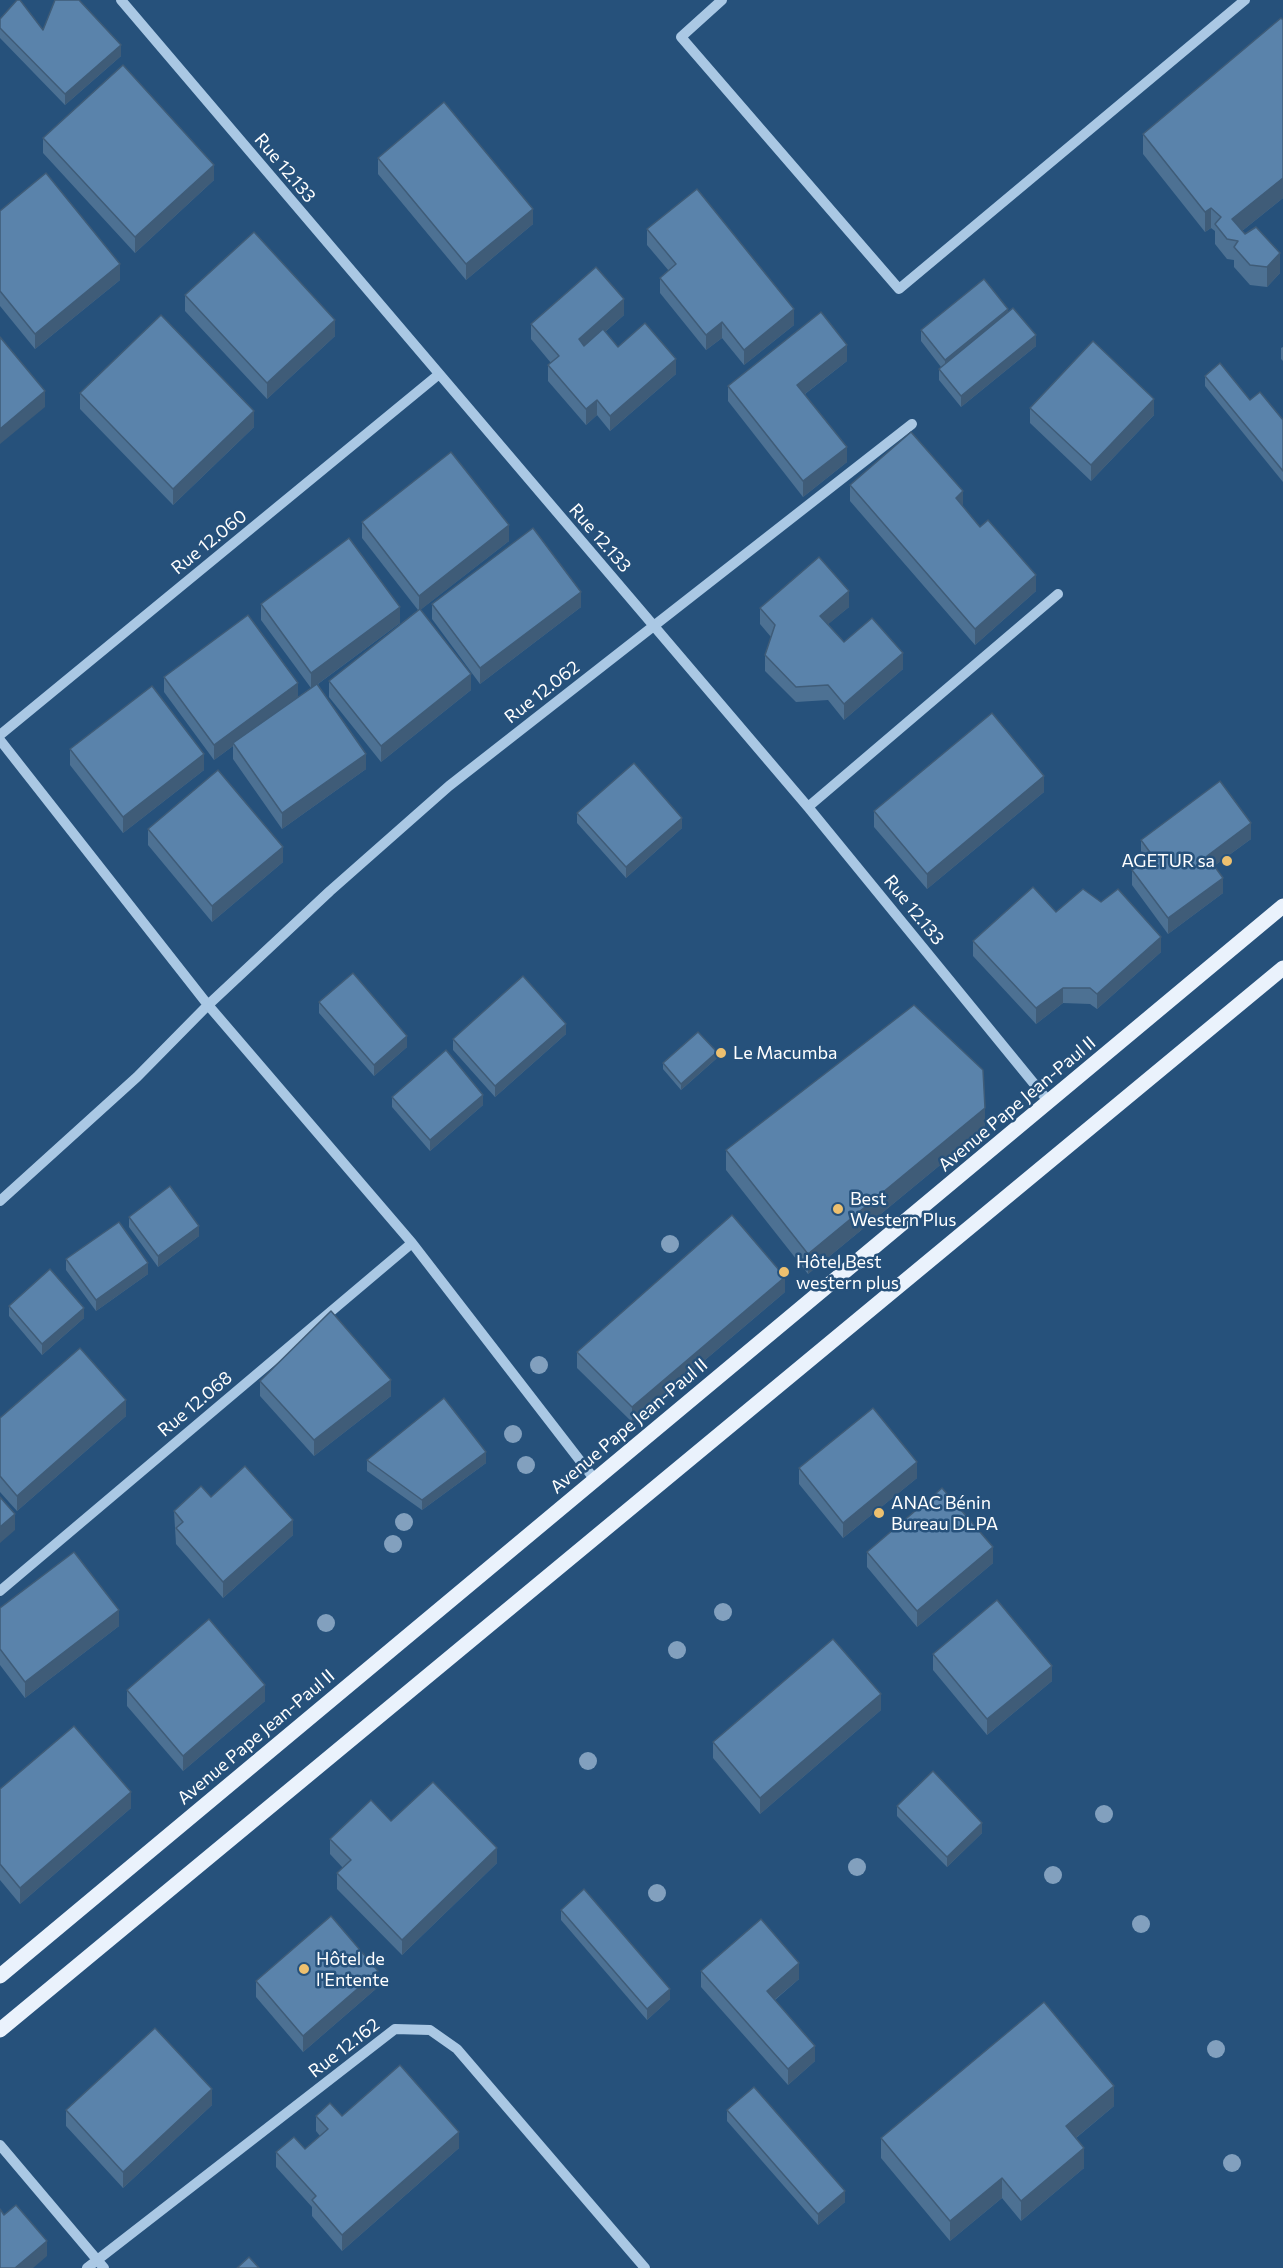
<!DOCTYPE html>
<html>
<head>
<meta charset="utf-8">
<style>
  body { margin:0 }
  canvas { display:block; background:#26517b }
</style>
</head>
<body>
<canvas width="1283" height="2268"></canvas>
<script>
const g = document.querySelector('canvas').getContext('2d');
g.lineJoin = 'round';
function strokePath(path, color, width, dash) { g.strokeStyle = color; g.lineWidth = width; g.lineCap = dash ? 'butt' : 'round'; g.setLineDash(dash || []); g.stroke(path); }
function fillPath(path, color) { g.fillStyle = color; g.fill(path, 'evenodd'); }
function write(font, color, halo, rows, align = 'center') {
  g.font = font + ' Commissioner,sans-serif'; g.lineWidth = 5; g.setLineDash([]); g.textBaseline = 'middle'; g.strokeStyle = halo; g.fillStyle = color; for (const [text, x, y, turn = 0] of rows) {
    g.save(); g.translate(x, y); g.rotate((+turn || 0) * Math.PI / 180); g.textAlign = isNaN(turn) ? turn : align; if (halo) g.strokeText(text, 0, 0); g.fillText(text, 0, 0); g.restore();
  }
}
strokePath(new Path2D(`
  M121 0 808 807 1049 1102
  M722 0 681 37 899 289 1245 0
  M0 735 438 375
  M0 740 208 1005 412 1243 595 1480
  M808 807 1058 594
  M0 1201 137 1077 208 1005 330 891 449 786 912 424
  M0 1591 412 1243
  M0 2145 104 2268
  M87 2268 395 2029 430 2030 457 2049 645 2268`), '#aac8e4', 10);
strokePath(new Path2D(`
  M0 1976 1283 906
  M0 2030 1283 968`), '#eaf2fc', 15);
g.fillStyle = '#82a0be';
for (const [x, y] of [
  [670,1244],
  [539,1365],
  [513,1434],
  [526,1465],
  [404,1522],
  [393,1544],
  [723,1612],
  [326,1623],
  [677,1650],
  [588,1761],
  [1104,1814],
  [857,1867],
  [1053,1875],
  [657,1893],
  [1141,1924],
  [1216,2049],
  [1232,2163]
]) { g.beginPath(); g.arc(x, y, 9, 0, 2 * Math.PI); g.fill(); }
fillPath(new Path2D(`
  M0 19 43 30 121 56 65 105 0 38Z
  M1143 134 1283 198 1242 231 1280 273 1267 287 1250 285 1234 267V260L1227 259 1215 244V231L1211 228 1205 232 1143 154Z
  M43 138 214 180 135 253 43 153Z
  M378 158 533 224 466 280 378 174Z
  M0 211 120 280 35 349 0 306Z
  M647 229 794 325 744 365 722 338 706 350 660 293V278L669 271 647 245Z
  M185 295 335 336 267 399 185 311Z
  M1008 312 1036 346 961 407 939 380V369L941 367 921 341V330Z
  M624 315 605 332 618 347 676 374 610 431 597 415 586 425 548 381V365L551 363 531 339V324Z
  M1283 347V361L1281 359V348Z
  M847 361 805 394 847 462 803 497 728 401V386Z
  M1205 376 1250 400 1283 420V482L1205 386Z
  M80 393 254 427 173 505 80 409Z
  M1030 408 1154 415 1091 481 1030 423Z
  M850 485 963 507 1036 591 975 645 850 501Z
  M362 522 509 541 420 610 471 690 381 762 329 697V681L418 610 362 538Z
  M261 604 400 623 318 684 366 769 282 829 233 759V746L214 760 164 692V677L298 697 311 688 261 620Z
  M432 604 581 607 480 684 432 619Z
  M849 607 828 624 844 642 903 669 844 720 828 700 796 702 765 671V655L771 637 760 624V608Z
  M70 749 204 770 123 833 70 765Z
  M1044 792 927 889 874 827V811Z
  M577 813 682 828 626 878 577 823Z
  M148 829 283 862 212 922 148 845Z
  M1251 839 1214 866 1223 893 1168 934 1132 885V870L1144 861 1141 856V840Z
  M1056 912 1161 952 1097 1009 1090 1004 1063 1003 1036 1024 973 956V941Z
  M319 1002 407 1047 374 1076 319 1013Z
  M566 1034 495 1097 453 1050V1039Z
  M717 1058 681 1090 663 1069V1063Z
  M392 1097 483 1105 430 1151 392 1107Z
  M985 1128 808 1274 726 1170V1150Z
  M129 1217 199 1236 158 1267 129 1227Z
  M66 1259 148 1274 96 1311 66 1270Z
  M785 1292 632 1422 577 1368V1352Z
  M9 1306 84 1318 42 1355 9 1316Z
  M260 1381 391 1396 314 1456 260 1396Z
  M126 1416 17 1511 0 1492V1418Z
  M367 1460 486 1463 422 1510 367 1471Z
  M799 1468 917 1478 843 1538 799 1484Z
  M211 1497 293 1535 223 1598 176 1544 174 1511Z
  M867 1552 993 1563 917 1627 867 1567Z
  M0 1608 119 1626 25 1698 0 1665Z
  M933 1654 1052 1681 987 1735 933 1670Z
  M127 1690 265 1701 183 1771 127 1706Z
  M881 1710 760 1814 713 1758V1742Z
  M0 1789 131 1808 20 1904 0 1880Z
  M897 1806 982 1833 947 1867 897 1816Z
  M391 1821 497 1863 402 1955 337 1889V1873L343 1868 330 1854V1839Z
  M561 1910 670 1999 647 2020 561 1920Z
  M701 1971 799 1979 775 2000 815 2061 788 2085 701 1987Z
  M256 1981 378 1987 303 2052 256 1997Z
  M212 2105 123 2188 66 2126V2110Z
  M1114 2106 1076 2138 1084 2168 1021 2221 1002 2198 950 2241 881 2158V2138Z
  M727 2110 845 2202 818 2225 727 2121Z
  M316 2116H342L459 2148 342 2251 312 2216V2207L276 2167V2152L305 2149 320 2136 316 2131Z`), '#4d7193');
fillPath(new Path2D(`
  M121 45V56L65 105V94Z
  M214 165V180L135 253V237Z
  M1283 178V198L1232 239V219Z
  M1211 208V228L1205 232V212Z
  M533 209V224L466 280V264Z
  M1280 253V273L1267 287V267Z
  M120 264V280L35 349V334Z
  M624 299V315L579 355V339Z
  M794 309V325L744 365V350Z
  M1008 309V319L945 371V360Z
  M335 320V336L267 399V383Z
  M722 322V338L706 350V335Z
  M1036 335V346L961 407V396Z
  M847 345V361L797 400V385Z
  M676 359V374L610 431V416Z
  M45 391V407L0 444V429Z
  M1154 399V415L1091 481V465Z
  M597 400V415L586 425V409Z
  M254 411V427L173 505V489Z
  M847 447V462L803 497V481Z
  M963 491V507L956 498Z
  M509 525V541L419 611V596Z
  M1036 575V591L975 645V629Z
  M849 591V607L820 631V616Z
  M581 592V607L480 684V668Z
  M400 607V623L311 689V673Z
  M903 653V669L844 720V704Z
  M471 674V690L381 762V746Z
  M298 683V698L233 743V746L214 760V745Z
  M204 754V770L123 833V817Z
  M366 754V769L282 829V813Z
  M1044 776V792L927 889V874Z
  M682 818V828L626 878V867Z
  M1251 823V839L1207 871V856Z
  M283 847V862L212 922V906Z
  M1223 878V893L1168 934V918Z
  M1161 937V952L1097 1009V994Z
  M1063 988V1003L1036 1024V1008Z
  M566 1024V1034L495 1097V1086Z
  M407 1036V1047L374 1076V1065Z
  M717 1052V1058L681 1090V1084Z
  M483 1095V1105L430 1151V1140Z
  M985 1108V1128L808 1274V1254Z
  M199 1226V1236L158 1267V1256Z
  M148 1263V1274L96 1311V1300Z
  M785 1277V1292L632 1422V1407Z
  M84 1308V1318L42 1355V1344Z
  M391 1380V1396L314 1456V1440Z
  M126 1400V1416L17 1511V1496Z
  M486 1452V1463L422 1510V1500Z
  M917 1462V1478L843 1538V1523Z
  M15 1514V1530L0 1543V1527Z
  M293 1520V1535L223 1598V1582Z
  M993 1547V1563L917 1627V1611Z
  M119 1610V1626L25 1698V1682Z
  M1052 1666V1681L987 1735V1719Z
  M265 1685V1701L183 1771V1756Z
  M881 1694V1710L760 1814V1798Z
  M131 1792V1808L20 1904V1888Z
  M982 1823V1833L947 1867V1857Z
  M497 1848V1863L402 1955V1940Z
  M799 1963V1979L767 2006V1991Z
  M378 1971V1987L303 2052V2036Z
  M670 1989V1999L647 2020V2009Z
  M815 2046V2061L788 2085V2069Z
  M1114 2086V2106L1066 2146V2126Z
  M212 2089V2105L123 2188V2172Z
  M459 2132V2148L342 2251V2235Z
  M1084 2148V2168L1021 2221V2201Z
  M1002 2178V2198L950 2241V2221Z
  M845 2191V2202L818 2225V2214Z
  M47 2241V2256L33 2268H15Z`), '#3f5c78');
const building = new Path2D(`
  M17 0H20L43 30 55 0H79L121 45 65 94 0 28V19Z
  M1281 18 1283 20V178L1232 219 1245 234 1256 227 1280 253 1267 267 1250 265 1234 247 1238 241 1227 239 1215 224 1221 217 1211 208 1205 212 1143 134Z
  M123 65 214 165 135 237 43 138Z
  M444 102 533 209 466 264 378 158Z
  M46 173 120 264 35 334 0 291V211Z
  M697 189 794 309 744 350 722 322 706 335 660 278 676 264 647 229Z
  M254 232 335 320 267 383 185 295Z
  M596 267 624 299 579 339 584 346 603 329 618 347 645 323 676 359 610 416 597 400 586 409 548 365 559 356 531 324Z
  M984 279 1008 309 945 360 921 330Z
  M1013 308 1036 335 961 396 939 369Z
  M821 312 847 345 797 385 847 447 803 481 728 386Z
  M161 315 254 411 173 489 80 393Z
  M0 337 45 391 0 429Z
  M1093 341 1154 399 1091 465 1030 408Z
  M1220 363 1250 400 1260 392 1283 420V471L1205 376Z
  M911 432 963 491 956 498 980 527 988 520 1036 575 975 629 850 485Z
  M451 452 509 525 419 596 362 522Z
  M533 528 581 592 480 668 432 604Z
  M349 538 400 607 311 673 261 604Z
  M819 557 849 591 820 616 844 642 872 618 903 653 844 704 828 685 796 687 765 655 775 625 760 608Z
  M420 609 471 674 381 746 329 681Z
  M248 615 298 683 214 745 164 677Z
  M317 684 366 754 282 813 233 743Z
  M152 686 204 754 123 817 70 749Z
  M992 713 1044 776 927 874 874 811Z
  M634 763 682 818 626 867 577 813Z
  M218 770 283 847 212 906 148 829Z
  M1220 781 1251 823 1207 856 1223 878 1168 918 1132 870 1152 855 1141 840Z
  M1033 887 1056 912 1083 889 1101 902 1118 889 1161 937 1097 994 1090 988H1063L1036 1008 973 941Z
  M353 973 407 1036 374 1065 319 1002Z
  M523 976 566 1024 495 1086 453 1039Z
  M914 1005 983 1070 985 1108 808 1254 726 1150Z
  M698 1032 717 1052 681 1084 663 1063Z
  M446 1050 483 1095 430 1140 392 1097Z
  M170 1186 199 1226 158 1256 129 1217Z
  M732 1215 785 1277 632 1407 577 1352Z
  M119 1222 148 1263 96 1300 66 1259Z
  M50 1269 84 1308 42 1344 9 1306Z
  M331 1311 391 1380 314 1440 260 1381Z
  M80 1348 126 1400 17 1496 0 1476V1418Z
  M444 1398 486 1452 422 1500 367 1460Z
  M873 1408 917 1462 843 1523 799 1468Z
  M245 1466 293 1520 223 1582 176 1528 183 1522 174 1511 201 1486 211 1497Z
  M942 1488 993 1547 917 1611 867 1552Z
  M0 1497 15 1514 0 1527Z
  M74 1552 119 1610 25 1682 0 1649V1608Z
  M997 1600 1052 1666 987 1719 933 1654Z
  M209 1619 265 1685 183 1756 127 1690Z
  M833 1639 881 1694 760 1798 713 1742Z
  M74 1726 131 1792 20 1888 0 1864V1789Z
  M933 1771 982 1823 947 1857 897 1806Z
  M433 1782 497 1848 402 1940 337 1873 351 1860 330 1839 371 1800 391 1821Z
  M584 1889 670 1989 647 2009 561 1910Z
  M331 1916 378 1971 303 2036 256 1981Z
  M761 1919 799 1963 767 1991 815 2046 788 2069 701 1971Z
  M1044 2002 1114 2086 1066 2126 1084 2148 1021 2201 1002 2178 950 2221 881 2138Z
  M155 2028 212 2089 123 2172 66 2110Z
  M400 2065 459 2132 342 2235 312 2200 316 2196 276 2152 294 2137 305 2149 328 2129 316 2116 330 2103 342 2116Z
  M754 2087 845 2191 818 2214 727 2110Z
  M16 2205 47 2241 15 2268H0V2209L4 2215Z
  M249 2257 259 2268H237Z`);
fillPath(building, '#5a83ab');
strokePath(building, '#3f5c78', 1.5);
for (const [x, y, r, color] of [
  [1227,861,6,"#edc06f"],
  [721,1053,6,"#edc06f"],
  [838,1209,6,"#edc06f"],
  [784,1272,6,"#edc06f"],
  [879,1513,6,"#edc06f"],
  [304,1969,6,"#edc06f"]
]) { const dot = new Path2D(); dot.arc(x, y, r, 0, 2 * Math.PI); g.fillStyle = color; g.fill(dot); strokePath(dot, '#26517b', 2); }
write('18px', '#fff', '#26517b', [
  ["Rue 12.133",285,168,50],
  ["Rue 12.133",600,538,49],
  ["Rue 12.060",209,542,-39],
  ["Rue 12.062",542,692,-38],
  ["Rue 12.133",914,910,51],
  ["Avenue Pape Jean-Paul II",1017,1104,-40],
  ["Rue 12.068",195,1404,-40],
  ["Avenue Pape Jean-Paul II",629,1426,-40],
  ["Avenue Pape Jean-Paul II",256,1737,-40],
  ["Rue 12.162",344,2048,-38]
]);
write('18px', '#fff', '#26517b', [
  ["AGETUR sa",1215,861,"right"],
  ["Le Macumba",733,1053],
  ["Best",850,1199],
  ["Western Plus",850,1220],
  ["Hôtel Best",796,1262],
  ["western plus",796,1283],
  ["ANAC Bénin",891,1503],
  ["Bureau DLPA",891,1524],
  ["Hôtel de",316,1959],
  ["l'Entente",316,1980]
], 'left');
</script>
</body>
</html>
